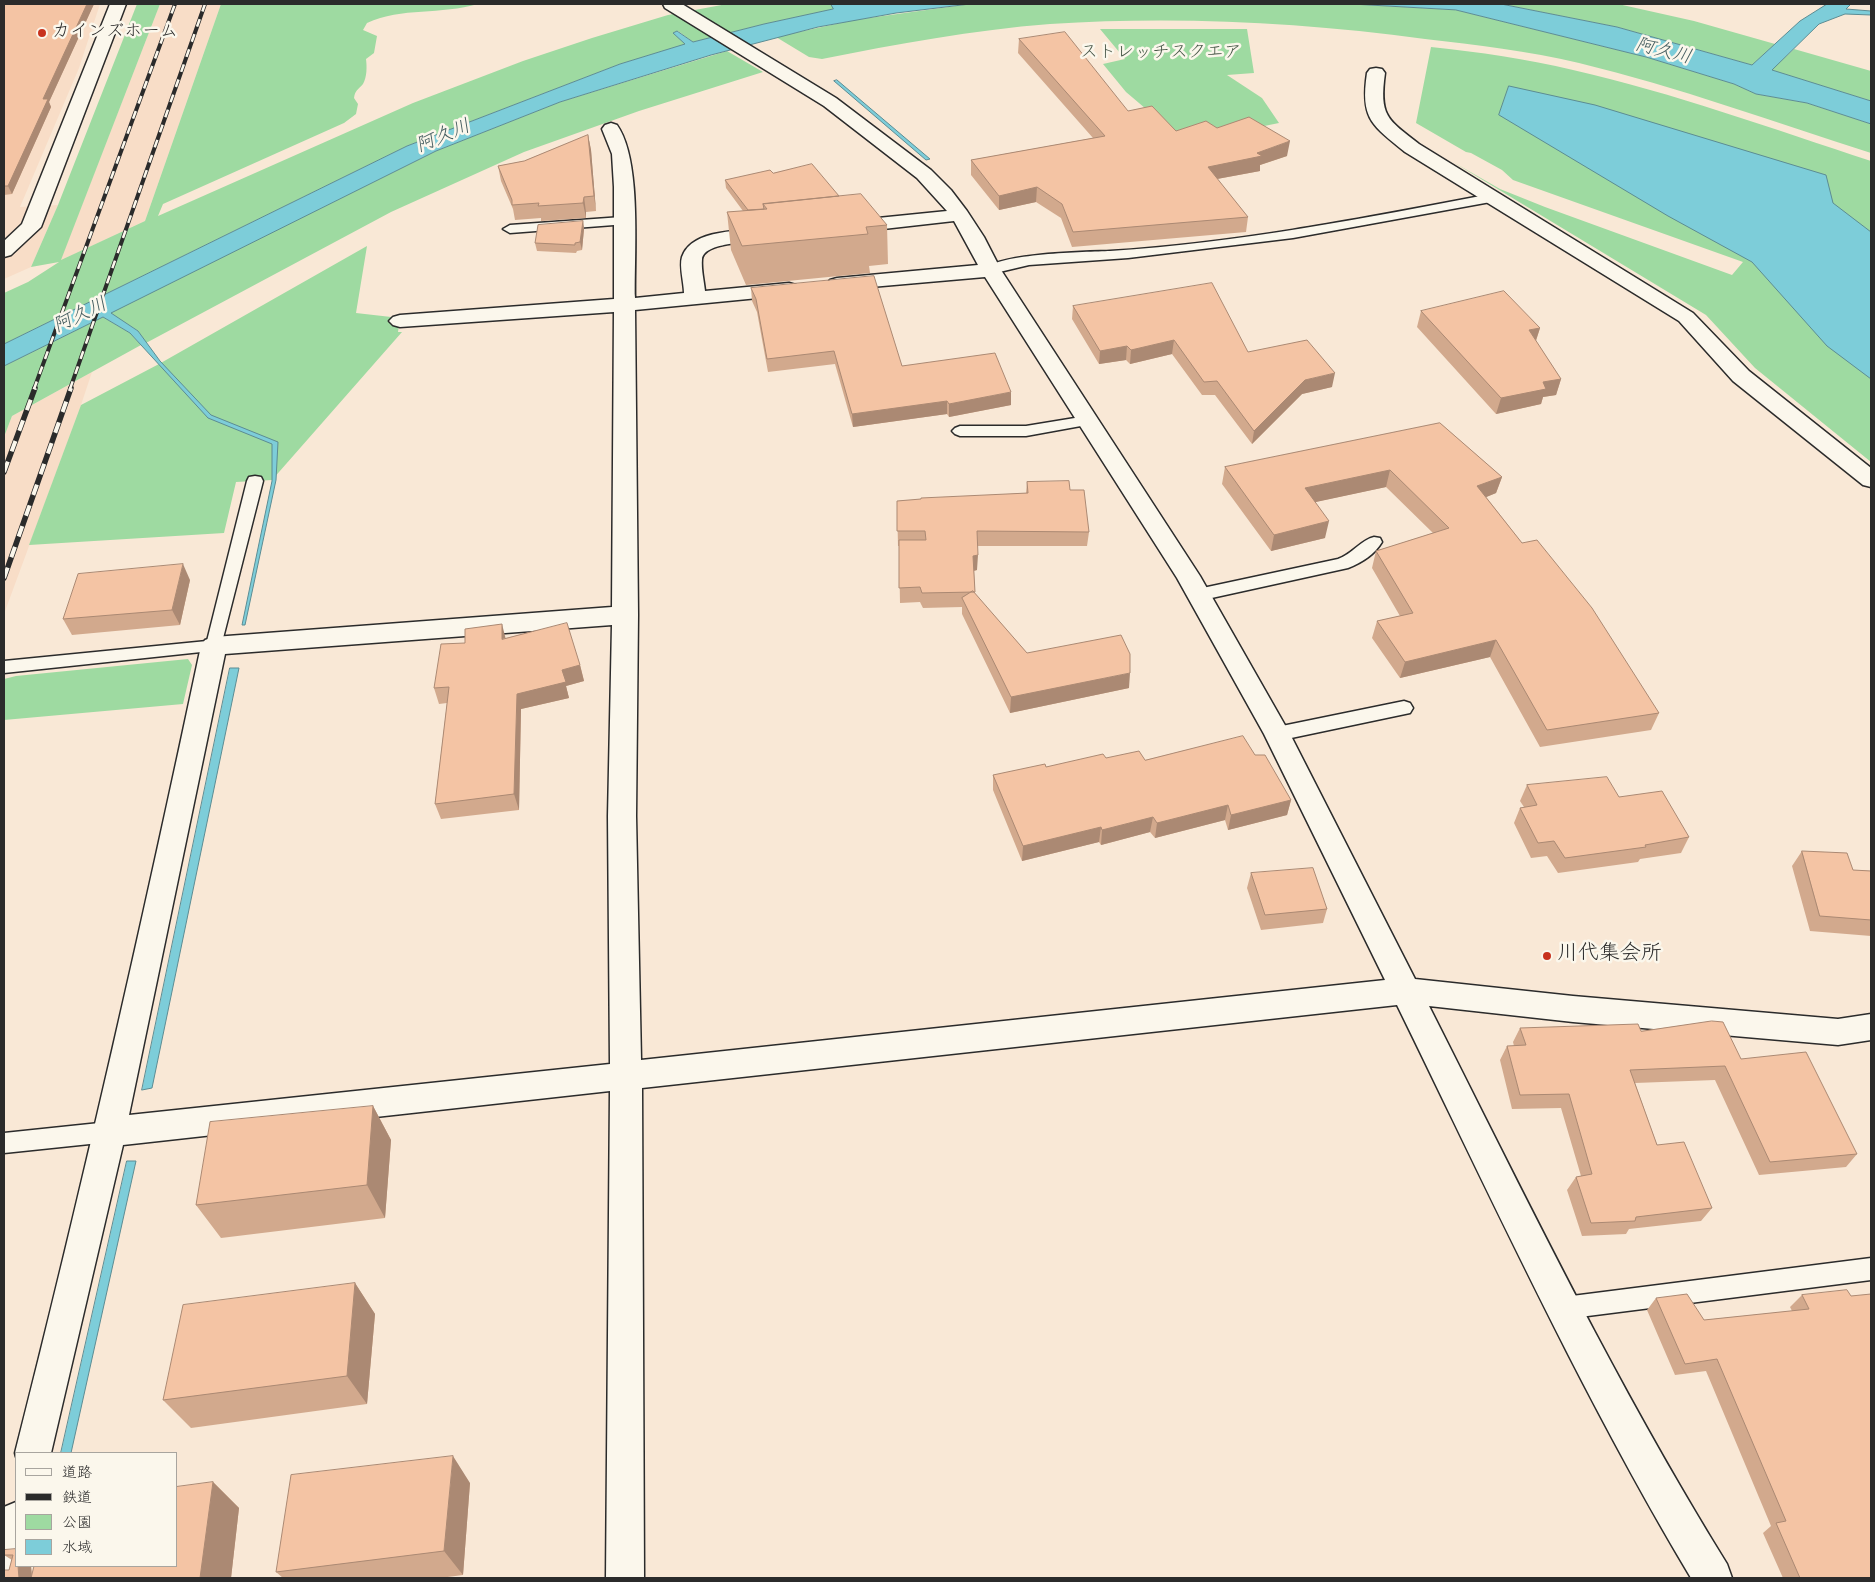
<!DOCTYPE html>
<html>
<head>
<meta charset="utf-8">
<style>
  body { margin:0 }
  #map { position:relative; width:1875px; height:1582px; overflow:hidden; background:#f9e8d6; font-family:"Indie Flower","Klee One",sans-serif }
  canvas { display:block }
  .frame { position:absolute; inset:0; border:5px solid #2b2b2b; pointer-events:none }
  .legend { position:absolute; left:15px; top:1452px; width:162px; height:115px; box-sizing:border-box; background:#fbf7ec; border:1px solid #a8a59f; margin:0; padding:6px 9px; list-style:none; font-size:15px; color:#2b2b2b }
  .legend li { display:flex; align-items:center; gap:10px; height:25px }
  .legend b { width:25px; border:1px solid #a8a59f }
</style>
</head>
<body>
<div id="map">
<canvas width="1875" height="1582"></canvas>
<div class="frame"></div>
<ul class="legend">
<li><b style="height:6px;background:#fbf7ec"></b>道路</li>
<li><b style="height:6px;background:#2b2b2b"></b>鉄道</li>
<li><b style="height:14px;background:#9edaa1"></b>公園</li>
<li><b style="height:14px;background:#7dcdd9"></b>水域</li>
</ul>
</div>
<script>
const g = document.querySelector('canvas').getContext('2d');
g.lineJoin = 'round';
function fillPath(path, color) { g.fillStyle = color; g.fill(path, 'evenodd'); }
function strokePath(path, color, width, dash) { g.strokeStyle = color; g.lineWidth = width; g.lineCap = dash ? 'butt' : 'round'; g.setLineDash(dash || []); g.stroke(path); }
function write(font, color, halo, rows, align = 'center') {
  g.font = font + ' "Indie Flower","Klee One",sans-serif'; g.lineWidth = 5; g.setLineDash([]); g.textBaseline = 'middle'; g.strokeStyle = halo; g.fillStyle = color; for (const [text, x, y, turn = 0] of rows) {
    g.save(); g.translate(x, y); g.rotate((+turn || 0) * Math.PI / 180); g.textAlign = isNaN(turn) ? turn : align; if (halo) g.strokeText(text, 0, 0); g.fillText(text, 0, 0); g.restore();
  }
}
fillPath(new Path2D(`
  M4 4H100L79 68 20 207 58 205 31 267 4 279Z
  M160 4H221L145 221 60 261Z
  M92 372 81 405 4 614V437L12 416Z`), '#f8ddc7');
fillPath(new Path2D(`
  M137 4H160L61 260 145 221 221 4H478C441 15 402 7 367 23L363 30 377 36 374 53 366 59C367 67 367 77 363 84 358 90 355 90 354 98L358 104 356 114 344 123 163 204 158 216 413 103 523 61 592 38 668 15 727 4H831L834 9 764 24 693 42 678 31 673 33 686 44 620 64 407 146 4 344V293L28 282 59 262 31 267 58 205Z
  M970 4H1352L1456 10 1646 57 1734 84 1756 94 1807 103 1871 124V153C1774 122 1678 87 1579 63 1529 51 1476 45 1425 39 1301 22 1175 16 1050 24 973 30 897 44 822 59L809 57 776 37 854 20Z
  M1501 4H1618L1694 21 1775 44 1752 65 1617 27Z
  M1100 29H1247L1254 73 1227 75 1262 98 1279 123 1185 142 1126 92 1103 64 1125 59Z
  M1431 47C1479 52 1527 59 1573 70 1674 93 1773 129 1871 161V462L1755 368 1706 315 1453 162 1500 189 1545 207 1732 275 1743 262 1513 180 1502 170 1471 153 1466 152 1416 123Z
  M1794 49 1871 71V101L1771 70Z
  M727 51 763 72 639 111 524 152 391 212 146 343 138 331 110 313 436 151 560 102Z
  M367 246 356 313 400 318 398 332H402L272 480 236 482 224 533 29 545 81 405 159 364Z
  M103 317 130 333 141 345 12 416 4 437V366Z
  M188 659 192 665 183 704 4 720V679L16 676Z`), '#9edaa1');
const water = new Path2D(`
  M831 4H970L896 13 818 27 711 55 560 102 436 151 111 313 138 331 160 361 211 415 278 442 276 480 245 625H242L272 481V444L208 418 130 333 103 317 4 366V344L407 146 620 64 685 44 673 33 677 31 693 42 764 24 833 9Z
  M1352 4H1501L1617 27 1752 65 1800 21 1827 4H1851L1846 9 1871 11V15L1845 14 1819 24 1772 70 1871 101V124L1807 103 1756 94 1734 84 1646 57 1456 10Z
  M837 80 930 159 926 160 834 81Z
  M1509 86 1595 105 1826 175 1833 203 1871 232V379L1827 346 1752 262 1668 216 1499 115Z
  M230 668H239L152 1088 142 1090Z
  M127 1161H136L71 1453H61Z`);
fillPath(water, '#7dcdd9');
strokePath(water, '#5c8c93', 1);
const lane = new Path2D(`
  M1491 194 1498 198 1496 201 1293 238 1128 258 1029 265 991 274 984 270C997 253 1087 252 1110 251 1238 243 1365 218 1491 194Z
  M622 217 627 218 629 221 627 224 510 233 503 229 510 225Z
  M1087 416 1092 418 1095 421 1092 424 1026 436H960L955 434 952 431 955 428 960 426H1026Z
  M255 476 261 477 263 481 220 650 4 673V661L207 641 247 481 249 477Z
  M1374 537 1380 538 1382 542C1375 554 1361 563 1348 568L1198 601 1192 599 1190 595 1192 591 1198 589 1338 559C1352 554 1361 540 1374 537Z
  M1404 701 1410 703 1413 708 1410 713 1277 741 1271 739 1268 734 1271 729 1277 727Z
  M109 1122 117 1125 120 1132 117 1139 109 1142 4 1153V1133Z
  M1871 1258V1280L1564 1319 1556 1316 1552 1308 1556 1300 1564 1297Z`);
const street = new Path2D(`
  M110 4H126L41 227 11 255 4 257V241L22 224Z
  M663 4H682L836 98 931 170 951 190 967 211 984 237 1001 270 1200 576 1290 734 1415 979 1573 996 1838 1019 1871 1014V1040L1838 1045 1573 1022 1429 1006C1524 1194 1616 1385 1727 1564L1732 1578H1691C1581 1394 1491 1197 1397 1005L642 1088 644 1578H606L610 1091 123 1145 51 1453H16V1457L15 1453C83 1185 144 916 201 646L205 640 214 637 612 607 614 312 400 327 393 325 389 321 393 317 400 315 614 299V187L612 154 602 129 605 125 611 123 617 125C642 160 634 254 635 298L684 293C684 283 679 266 682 257 692 228 743 231 768 229L775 231 778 235 775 239C759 243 705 240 702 259 701 269 704 281 705 291L789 283 796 285 799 289 796 293 789 295 635 310 638 615 636 816 641 1060 1385 980 1264 734 1177 578 985 277 837 290 830 288 827 284 830 280 837 278 978 265 954 221 848 233 841 231 838 227 841 223 848 221 947 211 917 178 824 106 665 8ZM612 625 608 816 610 1064 129 1115 225 654Z
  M1376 68 1382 69 1385 73C1379 116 1387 119 1419 144L1693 313 1749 371 1871 468V487L1863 485 1733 381 1679 321 1405 152C1372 125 1360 119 1367 73L1370 69Z
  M16 1502V1566H25L22 1578H4V1507Z`);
strokePath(lane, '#2b2b2b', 3);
strokePath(street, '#2b2b2b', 3);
fillPath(lane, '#fbf7ec');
fillPath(street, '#fbf7ec');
const railFar1 = new Path2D(`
  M34 389 175 4
  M70 389 205 4`);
const rail = new Path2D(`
  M4 472 35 388
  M4 578 71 388`);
strokePath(railFar1, '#2b2b2b', 4);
strokePath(rail, '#2b2b2b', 5.5);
strokePath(railFar1, '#fbf7ec', 2.5, [8]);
strokePath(rail, '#fbf7ec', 4, [11]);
fillPath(new Path2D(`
  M4 4H94L49 102 51 107 12 194 4 195Z
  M1019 39 1128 111 1176 131 1217 128 1287 156 1260 165V171L1217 179 1248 217 1246 232 1072 247 1061 218 1036 202 999 210 971 175V160L1093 138 1018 53Z
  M588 135 591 150 596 211 586 212V218L541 221V218L515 220 513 209 501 181 498 166 524 161Z
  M725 180 839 196 887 225 888 264 869 266 870 273 746 285 731 250 727 212 743 211 726 188Z
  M583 221 584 229 582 250 577 251 576 253 537 251 535 243Z
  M751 288 902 366 1011 405 949 417 947 414 853 427 835 364 768 372 757 312 752 301Z
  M1073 306 1248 352 1332 387 1302 394 1252 444 1215 395H1202L1172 354 1130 364 1126 360 1099 364 1072 319Z
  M1421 311 1540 328 1536 341 1561 379 1556 395 1543 397 1541 404 1496 414 1417 327Z
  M1440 423 1502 477 1496 493 1486 497 1522 543 1659 713 1651 730 1540 747 1490 657 1400 678 1372 638 1377 621 1400 616 1372 568 1376 551 1433 533 1386 487 1315 502 1325 538 1271 551 1222 484 1225 467Z
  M1027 482 1070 490 1089 532 1087 546H977V570L974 571 975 594 1027 653 1129 688 1010 713 962 614V607L923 608 920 602 900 603 899 546H898L897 501 1026 493Z
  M190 580 180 625 72 635 63 619Z
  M506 638 580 665 584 681 566 686 569 698 521 709 519 810 441 819 435 804 447 703 439 704 434 688 465 643Z
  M1255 755 1291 800 1287 815 1228 830 1225 820 1155 838 1150 832 1101 845 1099 842 1022 861 993 790V775L1106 758 1145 760Z
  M1527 785 1619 797 1689 837 1681 853 1640 859 1638 862 1558 873 1547 856 1531 858 1514 823 1520 808 1524 807 1520 801Z
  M1802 851 1853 870 1871 871V936L1810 931 1792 866Z
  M1251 873 1327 909 1323 923 1261 930 1247 888Z
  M1520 1028 1641 1031 1741 1059 1857 1154 1846 1167 1759 1175 1715 1080 1635 1083 1657 1145 1712 1208 1701 1221 1629 1229 1626 1234 1582 1236 1567 1190 1576 1177 1581 1176 1561 1108 1512 1109 1500 1060 1507 1046H1514L1513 1042Z
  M373 1106 391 1140 385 1218 221 1238 196 1205Z
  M355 1283 375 1314 367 1404 191 1428 163 1400Z
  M1802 1295 1851 1296 1871 1578H1783L1763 1533 1771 1526 1706 1371 1675 1375 1647 1310 1656 1298 1704 1320 1792 1311 1790 1307Z
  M213 1482 239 1508 231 1578H4L9 1570 12 1560 4 1555 16 1549V1566H31L32 1576Z
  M470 1483 463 1575 440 1578H283L276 1572Z`), '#d2a98d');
fillPath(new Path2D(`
  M87 4H94L49 102 51 107 12 194 8 186 43 99Z
  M588 135 591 150 596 211 594 196Z
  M1290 141 1287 156 1260 165V171L1206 181 1208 167 1257 153Z
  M1037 187 1036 202 999 210V196Z
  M584 197 586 212V218L583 203Z
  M583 221 584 229 582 250 580 242Z
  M1540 328 1535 343 1529 330Z
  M1174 340 1172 354 1130 364 1131 350Z
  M1127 346 1126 360 1099 364 1100 351Z
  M1335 373 1332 387 1302 394 1252 444 1254 431 1305 380Z
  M1561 379 1556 395 1543 397 1541 404 1496 414 1501 398 1543 382Z
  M1011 392V405L949 417V404Z
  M947 401V414L853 427 852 414Z
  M1390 470 1386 487 1302 505 1305 488Z
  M1502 477 1496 493 1472 503 1477 486Z
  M1329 521 1325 538 1271 551 1274 535Z
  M978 555 977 570 972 571 973 556Z
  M183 564 190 580 180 625 172 610Z
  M502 624 506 640 502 639Z
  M1496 640 1490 657 1400 678 1405 662Z
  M580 665 584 681 566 686 569 698 521 709 519 810 514 794 517 694 562 670Z
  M1130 673 1129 688 1010 713 1011 697Z
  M1291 800 1287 815 1228 830 1231 815Z
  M1228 805 1225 820 1155 838 1157 823Z
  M1153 817 1150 832 1101 845 1102 830Z
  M1101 827 1099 842 1022 861 1023 846Z
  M373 1106 391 1140 385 1218 367 1185Z
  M355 1283 375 1314 367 1404 347 1376Z
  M453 1456 470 1483 463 1575 444 1551Z
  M213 1482 239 1508 231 1578H200Z
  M18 1566H31L32 1578H19Z`), '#ab8973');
const building = new Path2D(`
  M4 4H87L43 99H48L8 186H4Z
  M1065 32 1128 111 1152 106 1176 131 1206 121 1217 128 1249 117 1290 141 1257 153 1262 156 1208 167 1248 217 1073 232 1062 204 1037 187 999 196 971 160 1105 136 1019 39Z
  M588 135 594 196 584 197 583 203 538 206 539 203 512 205V200L498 166 524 161Z
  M812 164 839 196 763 204 764 209 748 210 725 180 770 170 773 173Z
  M861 194 887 225 866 227 868 234 742 246 727 212 767 209 763 204Z
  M583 221 580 242 575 243V245L535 243 538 225Z
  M874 276 902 366 995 353 1011 392 949 404 947 401 852 414 834 351 767 359 756 299 751 288Z
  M1212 283 1248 352 1307 340 1335 373 1305 380 1254 431 1217 381 1204 382 1174 340 1131 350 1127 346 1100 351 1073 306Z
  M1504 291 1540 328 1529 330 1561 379 1543 382 1546 389 1501 398 1421 311Z
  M1440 423 1502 477 1477 486 1522 543 1537 540 1592 608 1659 713 1547 730 1496 640 1405 662 1377 621 1413 613 1376 551 1449 528 1390 470 1305 488 1329 521 1274 535 1225 467Z
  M1069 481 1070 490H1084L1089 532 977 531 978 555 973 556 975 592 922 593 920 587 899 588V540H926L925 531H897V501L921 499V498L1028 493 1027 482Z
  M183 564 172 610 63 619 78 574Z
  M973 591 1027 653 1121 635 1130 654V673L1011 697 962 598Z
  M567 623 580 665 562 670 566 682 517 694 514 794 435 804 449 687 434 688 441 644 465 643V629L502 624V639Z
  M1243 736 1255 755H1265L1291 800 1231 815 1228 805 1157 823 1153 817 1102 830 1101 827 1023 846 993 775 1045 764 1046 767 1103 754 1106 758 1139 751 1145 760Z
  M1607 777 1619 797 1662 791 1689 837 1645 845 1646 847 1565 858 1554 841 1538 843 1520 808 1537 805 1527 785Z
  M1802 851 1847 853 1853 870 1871 871V920L1820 916Z
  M1313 868 1327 909 1265 915 1251 873Z
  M1712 1021 1723 1022 1741 1059 1806 1052 1857 1154 1770 1162 1725 1066 1630 1070 1657 1145 1684 1142 1712 1208 1636 1217 1635 1221 1591 1223 1576 1177 1592 1174 1569 1094 1520 1095 1507 1046 1526 1045 1520 1028 1638 1024 1641 1031Z
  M373 1106 367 1185 196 1205 210 1122Z
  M355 1283 347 1376 163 1400 183 1305Z
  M1847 1290 1851 1296 1871 1294V1578H1800L1776 1523 1786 1521 1717 1359 1685 1364 1656 1298 1687 1294 1704 1320 1809 1309 1802 1295Z
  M453 1456 444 1551 276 1572 291 1475Z
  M213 1482 200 1578H31L34 1566H176V1487Z
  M16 1549V1566H18L19 1578H4V1570H9L13 1555H4V1550Z`);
fillPath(building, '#f4c4a4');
strokePath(building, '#ab8973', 1);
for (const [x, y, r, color] of [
  [42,33,5,"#c8321e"],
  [1547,956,5,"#c8321e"]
]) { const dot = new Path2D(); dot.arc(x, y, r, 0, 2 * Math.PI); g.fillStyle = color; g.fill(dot); strokePath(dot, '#fbf7ec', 2); }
write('18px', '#2b2b2b', '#fbf7ec', [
  ["カインズホーム",52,33]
], 'left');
write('18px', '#485748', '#fbf7ec', [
  ["ストレッチスクエア",1161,54]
]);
write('italic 19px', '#445c5f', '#fbf7ec', [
  ["阿久川",1663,53,14],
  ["阿久川",444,138,-23],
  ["阿久川",81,317,-26]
]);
write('21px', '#2b2b2b', '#fbf7ec', [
  ["川代集会所",1557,956]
], 'left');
</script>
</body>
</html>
